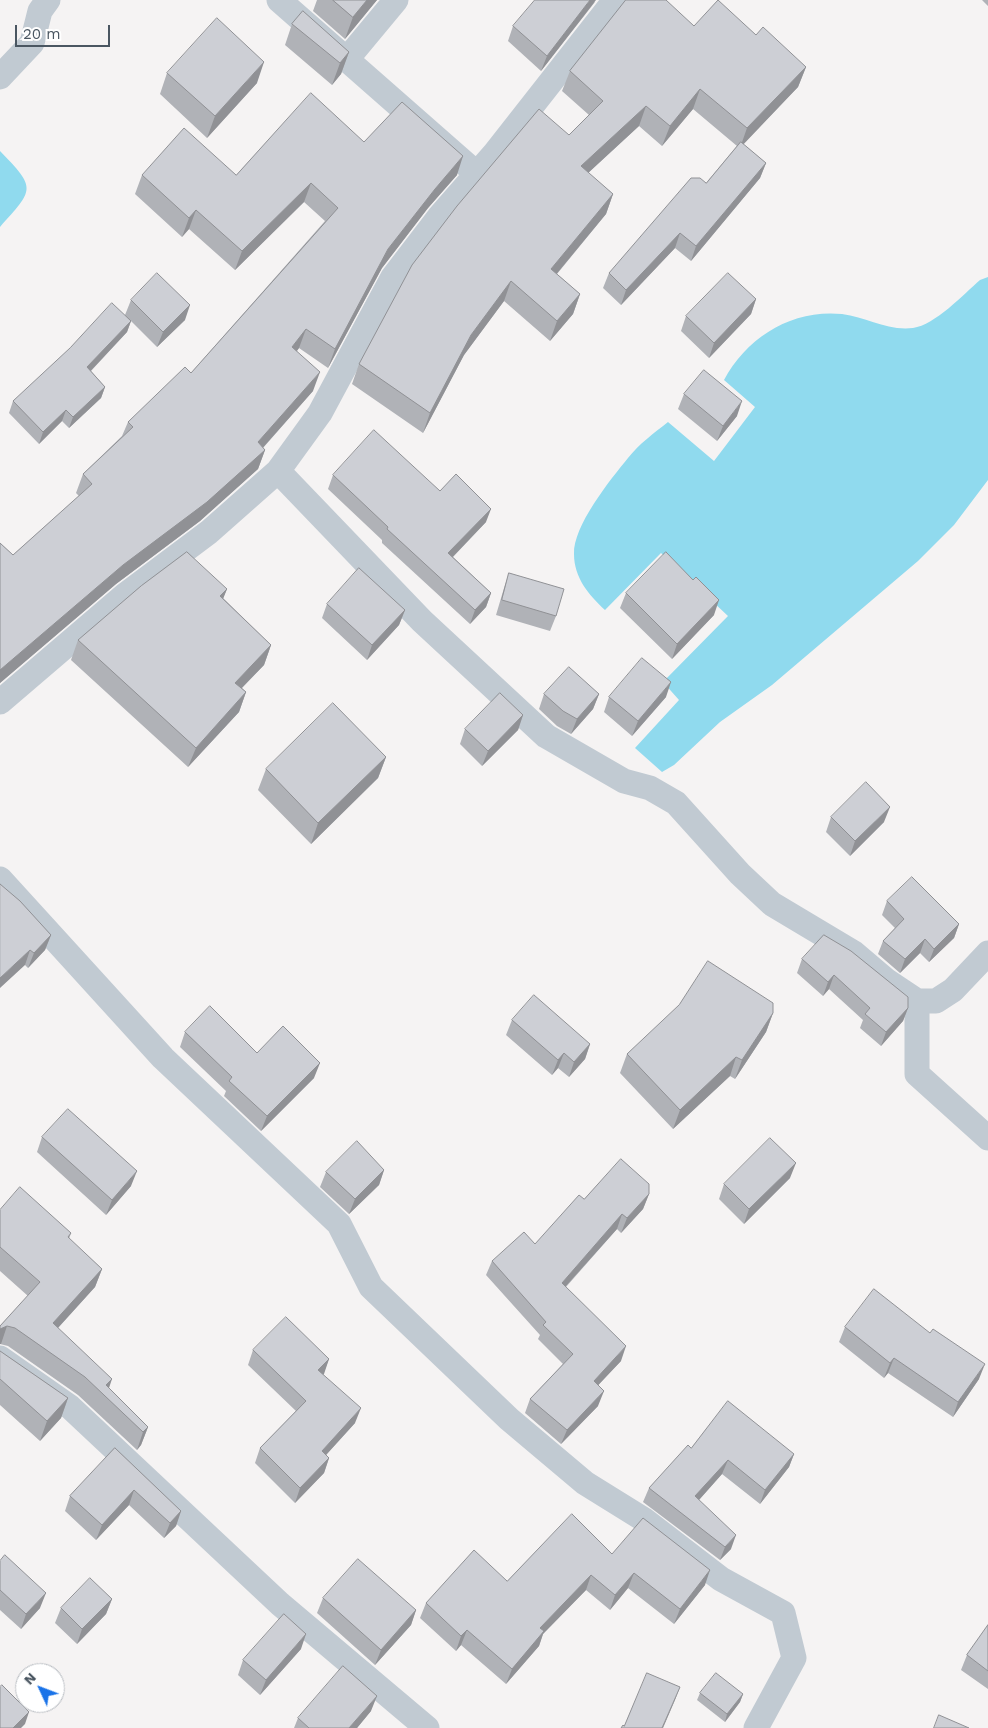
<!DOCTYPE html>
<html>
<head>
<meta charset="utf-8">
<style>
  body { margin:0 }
  #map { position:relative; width:988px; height:1728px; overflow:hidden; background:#f5f3f3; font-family:"Work Sans",sans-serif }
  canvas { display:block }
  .north { position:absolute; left:15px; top:1663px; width:50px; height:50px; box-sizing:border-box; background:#fff; border:1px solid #b7bbc0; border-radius:50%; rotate:313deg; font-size:14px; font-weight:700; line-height:20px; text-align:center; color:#4a5661 }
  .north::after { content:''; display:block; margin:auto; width:18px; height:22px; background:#1a73e8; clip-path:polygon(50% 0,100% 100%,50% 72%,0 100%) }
  .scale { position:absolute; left:15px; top:25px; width:95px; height:22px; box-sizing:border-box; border:2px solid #4a5661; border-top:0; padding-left:6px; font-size:15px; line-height:18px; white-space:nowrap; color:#4a5661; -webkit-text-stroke:4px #fff; paint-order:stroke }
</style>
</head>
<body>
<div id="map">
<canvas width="988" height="1728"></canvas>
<div class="north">N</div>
<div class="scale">20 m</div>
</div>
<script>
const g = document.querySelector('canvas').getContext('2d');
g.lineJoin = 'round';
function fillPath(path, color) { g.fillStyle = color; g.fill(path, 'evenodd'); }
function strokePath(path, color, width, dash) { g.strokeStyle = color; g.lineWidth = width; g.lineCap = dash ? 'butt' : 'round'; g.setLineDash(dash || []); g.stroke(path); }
fillPath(new Path2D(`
  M0 151C37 189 34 189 0 227Z
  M988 277V480L954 525 918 561 772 685 720 722 674 765 662 772 635 748 679 700 663 682 728 616 661 553 605 610C589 595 574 578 574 554 573 526 610 480 628 458 639 444 654 433 668 422L714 461 755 407 724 380C747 337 792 309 842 314 867 317 886 331 913 328 935 325 964 294 980 280Z`), '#90daee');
strokePath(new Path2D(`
  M279 0 477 174
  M347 59 396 0
  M0 77 32 43 40 11 48 0
  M278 471 422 621 546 736 624 781 650 788 676 803 740 874 772 904 854 953 887 981 917 1001H936L953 990 988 953
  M0 702 125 595 209 532 278 471 320 413 393 277 439 217 495 153 615 0
  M0 879 163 1058 339 1224 371 1287 509 1419 585 1483 643 1519 721 1579 783 1613 794 1658 756 1728
  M917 1001V1074L988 1138
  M0 1358 70 1407 280 1604 427 1728`), '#c1cad2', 25);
fillPath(new Path2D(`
  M317 0H377L345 39 313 11Z
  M982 0H988V6Z
  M595 2 541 71 508 41 513 26Z
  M292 24 349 52 341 74 332 85 285 45Z
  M694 26 756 35 806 67 798 87 743 144 766 163 760 178 691 261 675 248 621 305 603 288 609 273 706 183 737 146 693 109 662 146 639 126 588 173 613 194 606 214 557 274 580 294 573 314 550 341 504 301 464 355 423 433 352 384 359 364 569 135 589 115 562 91 570 71Z
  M167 73 257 83 207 138 160 94Z
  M364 142 457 175 428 208 382 268 328 368 299 348 297 351 313 391 263 448 265 450 258 469 200 521 116 584 0 683V543L13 555 79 496 76 493 83 474 122 436 128 422 191 373 325 221 304 202 235 270 189 229 182 237 135 194 142 175H236Z
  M756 299 751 314 709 358 681 331 686 316Z
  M131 300 185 320 157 347 131 321 127 332 91 371 105 387 101 398 69 428 62 421 39 444 9 413 13 401 125 315Z
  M684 394 737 416 717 441 678 409Z
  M333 475 440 491 486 522 453 557 491 593 486 607 470 624 382 543V540L328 489Z
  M509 573 556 616 550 631 496 615 504 588Z
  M693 580 714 615 672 659 620 608 626 593Z
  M227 589 223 598 271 645 264 665 242 688 246 692 239 712 188 767 71 660 78 640Z
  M327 604 405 610 399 625 367 660 322 618Z
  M544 694H599L593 709 571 734 557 726 539 709Z
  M609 697H666L632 736 604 712Z
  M523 715 518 730 482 766 460 744 465 729Z
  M386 757 378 778 311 844 258 790 266 769Z
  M831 817 884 822 850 856 826 832Z
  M0 884 51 935 45 950 28 968 25 965Z
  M887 901 959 924 954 938 929 962 920 953 900 973 878 954 883 941 895 928 882 915Z
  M802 959 908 1008 903 1021 881 1046 860 1028 863 1020 829 989 823 996 797 973Z
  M773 1013 766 1032 735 1079 730 1076 673 1129 620 1073 627 1054Z
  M512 1020 590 1044 585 1059 569 1077 558 1068 552 1075 506 1035Z
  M185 1032 314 1078 261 1131 224 1096 226 1091 180 1047Z
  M42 1137 131 1186 106 1215 37 1152Z
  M384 1170 379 1185 349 1214 320 1187 326 1172Z
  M790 1178 744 1224 719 1199 724 1184Z
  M649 1194 643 1209 621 1233 617 1229 566 1287 621 1361 598 1385V1406L561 1444 525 1413 530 1399 563 1364 538 1339 540 1335 486 1275 492 1261 535 1244 584 1199Z
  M0 1210 71 1233 69 1239 102 1269 95 1287 58 1328 109 1388 148 1427 141 1445 137 1450 78 1395 8 1346 0 1344V1326L28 1296 0 1271Z
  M845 1327 979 1379 953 1417 888 1373 884 1378 839 1342Z
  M253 1350 329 1359 323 1374 355 1423 326 1455 329 1458 324 1473 295 1503 255 1463 260 1448 296 1411 248 1365Z
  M0 1351 68 1398 61 1418 40 1441 0 1405Z
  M115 1448 181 1511 176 1526 164 1538 129 1505 96 1540 65 1511 70 1496Z
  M691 1448 794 1454 789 1467 760 1504 722 1474 699 1500 731 1549 720 1560 643 1502 649 1488Z
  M612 1554 705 1585 674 1624 628 1588 610 1610 586 1590 543 1634 539 1646 506 1684 461 1645 456 1651 420 1618 426 1603Z
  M0 1561 40 1608 21 1629 0 1610Z
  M323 1598 416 1610 411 1625 375 1665 317 1613Z
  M112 1599 106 1614 77 1644 55 1623 61 1608Z
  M988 1625V1689L961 1670 967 1655Z
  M301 1649 260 1695 238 1675 243 1660Z
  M700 1693 743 1694 740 1702 725 1722 697 1700Z
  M371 1711 357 1728H294L298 1718Z`), '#b0b2b7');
fillPath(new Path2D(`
  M367 0H377L345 39 353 17Z
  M590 0H596L541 71 547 56Z
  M349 52 341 74 332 85 340 63Z
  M264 62 257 83 207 138 215 116Z
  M806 67 798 87 740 148 747 128Z
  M700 89 693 109 662 146 670 126Z
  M646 106 639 126 574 186 581 166Z
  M463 156 457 175 428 208 382 268 328 368 335 349 388 249 435 189Z
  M766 163 760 178 691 261 696 246Z
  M311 183 304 202 235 270 242 251Z
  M613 194 606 214 544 289 551 269Z
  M196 210 189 229 182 237 189 218Z
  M680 233 675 248 621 305 626 290Z
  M511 281 504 301 464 355 423 433 430 413 471 335Z
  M580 294 573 314 550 341 557 321Z
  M756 299 751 314 709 358 714 343Z
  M190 305 185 320 157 347 163 332Z
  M131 321 127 332 83 379 87 367Z
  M306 329 299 348 285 366 292 347Z
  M320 372 313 391 251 461 258 442Z
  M105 387 101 398 69 428 73 417Z
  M742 401 737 416 717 441 723 426Z
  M66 410 62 421 39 444 43 432Z
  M265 450 258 469 200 521 116 584 0 683V670L123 565Z
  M491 509 486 522 443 567 448 553Z
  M227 589 219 609 220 596Z
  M491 593 486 607 470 624 475 610Z
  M719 600 714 615 672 659 677 644Z
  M405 610 399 625 367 660 372 645Z
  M271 645 264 665 228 702 235 683Z
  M671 682 666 697 632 736 638 721Z
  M246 692 239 712 188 767 196 748Z
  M599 694 593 709 571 734 577 719Z
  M523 715 518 730 482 766 488 751Z
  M386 757 378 778 311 844 318 823Z
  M890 807 884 822 850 856 855 841Z
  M959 924 954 938 929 962 934 949Z
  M51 935 45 950 28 968 34 953Z
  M925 939 920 953 900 973 905 959Z
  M30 950 25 965 0 988V978Z
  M834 975 829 989 823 996 828 982Z
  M908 1008 903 1021 881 1046 886 1032Z
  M773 1013 766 1032 735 1079 742 1060Z
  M590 1044 585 1059 569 1077 574 1062Z
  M564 1053 558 1068 552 1075 558 1060Z
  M736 1057 730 1076 673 1129 680 1110Z
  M320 1063 314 1078 261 1131 267 1116Z
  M796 1163 790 1178 744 1224 749 1209Z
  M384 1170 379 1185 349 1214 355 1199Z
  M137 1171 131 1186 106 1215 112 1200Z
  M649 1194 643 1209 621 1233 627 1218Z
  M622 1214 617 1229 556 1297 562 1283Z
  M102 1269 95 1287 46 1341 53 1323Z
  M7 1326 1 1344H0V1329Z
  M626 1346 621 1361 588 1396 594 1381Z
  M894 1358 888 1373 884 1378 890 1363Z
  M329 1359 324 1374 313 1385 318 1370Z
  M985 1364 979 1379 953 1417 958 1402Z
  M112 1379 106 1397V1385Z
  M604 1391 598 1406 561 1444 567 1430Z
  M68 1398 61 1418 40 1441 47 1421Z
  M361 1408 355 1423 316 1466 322 1451Z
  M148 1427 141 1445 137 1450 143 1432Z
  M794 1454 789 1467 760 1504 765 1490Z
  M329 1458 324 1473 295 1503 300 1488Z
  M728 1460 722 1474 690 1510 695 1496Z
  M134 1490 129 1505 96 1540 102 1525Z
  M181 1511 176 1526 164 1538 170 1523Z
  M736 1535 731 1549 720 1560 725 1547Z
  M710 1570 705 1585 674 1624 680 1609Z
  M634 1573 628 1588 610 1610 615 1595Z
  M591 1575 586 1590 543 1634 539 1646 506 1684 512 1669 540 1628Z
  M46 1593 40 1608 21 1629 26 1614Z
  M112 1599 106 1614 77 1644 82 1629Z
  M416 1610 411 1625 375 1665 381 1650Z
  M467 1630 461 1645 456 1651 461 1636Z
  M306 1634 301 1649 260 1695 266 1680Z
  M680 1687 675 1700 663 1728H662Z
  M743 1694 740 1702 725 1722 727 1714Z
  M377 1696 371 1711 357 1728H349Z
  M29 1712 25 1724 21 1728H13Z`), '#909195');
const building = new Path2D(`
  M333 0H367L353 17Z
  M535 0H590L547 56 513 26Z
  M626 0H666L694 26 718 0 756 35 763 27 806 67 747 128 700 89 670 126 646 106 581 166 613 194 551 269 580 294 557 321 511 281 471 335 430 413 359 364 412 265 457 206 539 109 569 135 603 101 570 71Z
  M303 11 349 52 340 63 292 24Z
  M217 18 264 62 215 116 167 73Z
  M311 93 364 142 402 102 463 156 435 189 388 249 335 349 306 329 292 347 320 372 258 442 265 450 207 502 123 565 0 670V543L13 555 92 484 83 474 133 427 128 422 185 367 191 373 338 208 311 183 242 251 196 210 189 218 142 175 184 128 236 175Z
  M741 142 766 163 696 246 680 233 626 290 609 273 691 178H700L706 183Z
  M157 273 190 305 163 332 131 300Z
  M728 273 756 299 714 343 686 316Z
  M112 303 131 321 87 367 105 387 73 417 66 410 43 432 13 401 70 348Z
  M704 370 742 401 723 426 684 394Z
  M374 430 440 491 456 474 491 509 448 553 491 593 475 610 387 529 388 527 333 475Z
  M187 552 227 589 220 596 271 645 235 683 246 692 196 748 78 640 141 586Z
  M666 552 693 580 696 577 719 600 677 644 626 593Z
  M359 568 405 610 372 645 327 604Z
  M509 573 564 589 556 616 502 600Z
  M642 658 671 682 638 721 609 697Z
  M569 667 599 694 577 719 563 711 544 694Z
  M500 693 523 715 488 751 465 729Z
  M333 703 386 757 318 823 266 769Z
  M866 782 890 807 855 841 831 817Z
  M912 877 959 924 934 949 925 939 905 959 883 941 904 919 887 901Z
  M0 884 20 901 51 935 34 953 30 950 0 978Z
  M824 935 851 951 908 997V1008L886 1032 865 1014 870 1008 834 975 828 982 802 959Z
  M708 961 773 1003V1013L742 1060 736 1057 680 1110 627 1054 679 1005Z
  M534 995 590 1044 574 1062 564 1053 558 1060 512 1020Z
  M210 1006 257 1053 283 1026 320 1063 267 1116 229 1081 232 1077 185 1032Z
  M68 1109 137 1171 112 1200 42 1137Z
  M770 1138 796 1163 749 1209 724 1184Z
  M357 1141 384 1170 355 1199 326 1172Z
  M621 1159 649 1184V1194L627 1218 622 1214 562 1283 626 1346 594 1381 604 1391 567 1430 530 1399 573 1354 543 1325 546 1322 492 1261 524 1232 535 1244 579 1195 584 1199Z
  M20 1187 71 1233 68 1237 102 1269 53 1323 112 1379 106 1385 148 1427 143 1432 85 1377 15 1328 7 1326 0 1329V1326L40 1282 0 1247V1210Z
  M874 1289 930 1333 933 1329 985 1364 958 1402 894 1358 890 1363 845 1327Z
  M286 1317 329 1359 318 1370 361 1408 322 1451 329 1458 300 1488 260 1448 306 1401 253 1350Z
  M0 1351 68 1398 47 1421 0 1379Z
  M728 1401 794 1454 765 1490 728 1460 695 1496 736 1535 725 1547 649 1488 688 1445 691 1448Z
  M115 1448 181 1511 170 1523 134 1490 102 1525 70 1496Z
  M572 1514 612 1554 643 1518 710 1570 680 1609 634 1573 615 1595 591 1575 540 1628 544 1631 512 1669 467 1630 461 1636 426 1603 474 1550 507 1581Z
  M5 1555 46 1593 26 1614 0 1590V1561Z
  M358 1559 416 1610 381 1650 323 1598Z
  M90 1578 112 1599 82 1629 61 1608Z
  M284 1614 306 1634 266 1680 243 1660Z
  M988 1625V1671L967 1655Z
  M343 1666 377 1696 349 1728H309L298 1718Z
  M647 1673 680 1687 662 1728H621L623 1725 624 1726Z
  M716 1673 743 1694 727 1714 700 1693Z
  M2 1685 29 1712 13 1728H0V1687Z
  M939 1715 969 1728H934Z`);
fillPath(building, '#cdcfd5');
strokePath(building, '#909195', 1);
</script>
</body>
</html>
